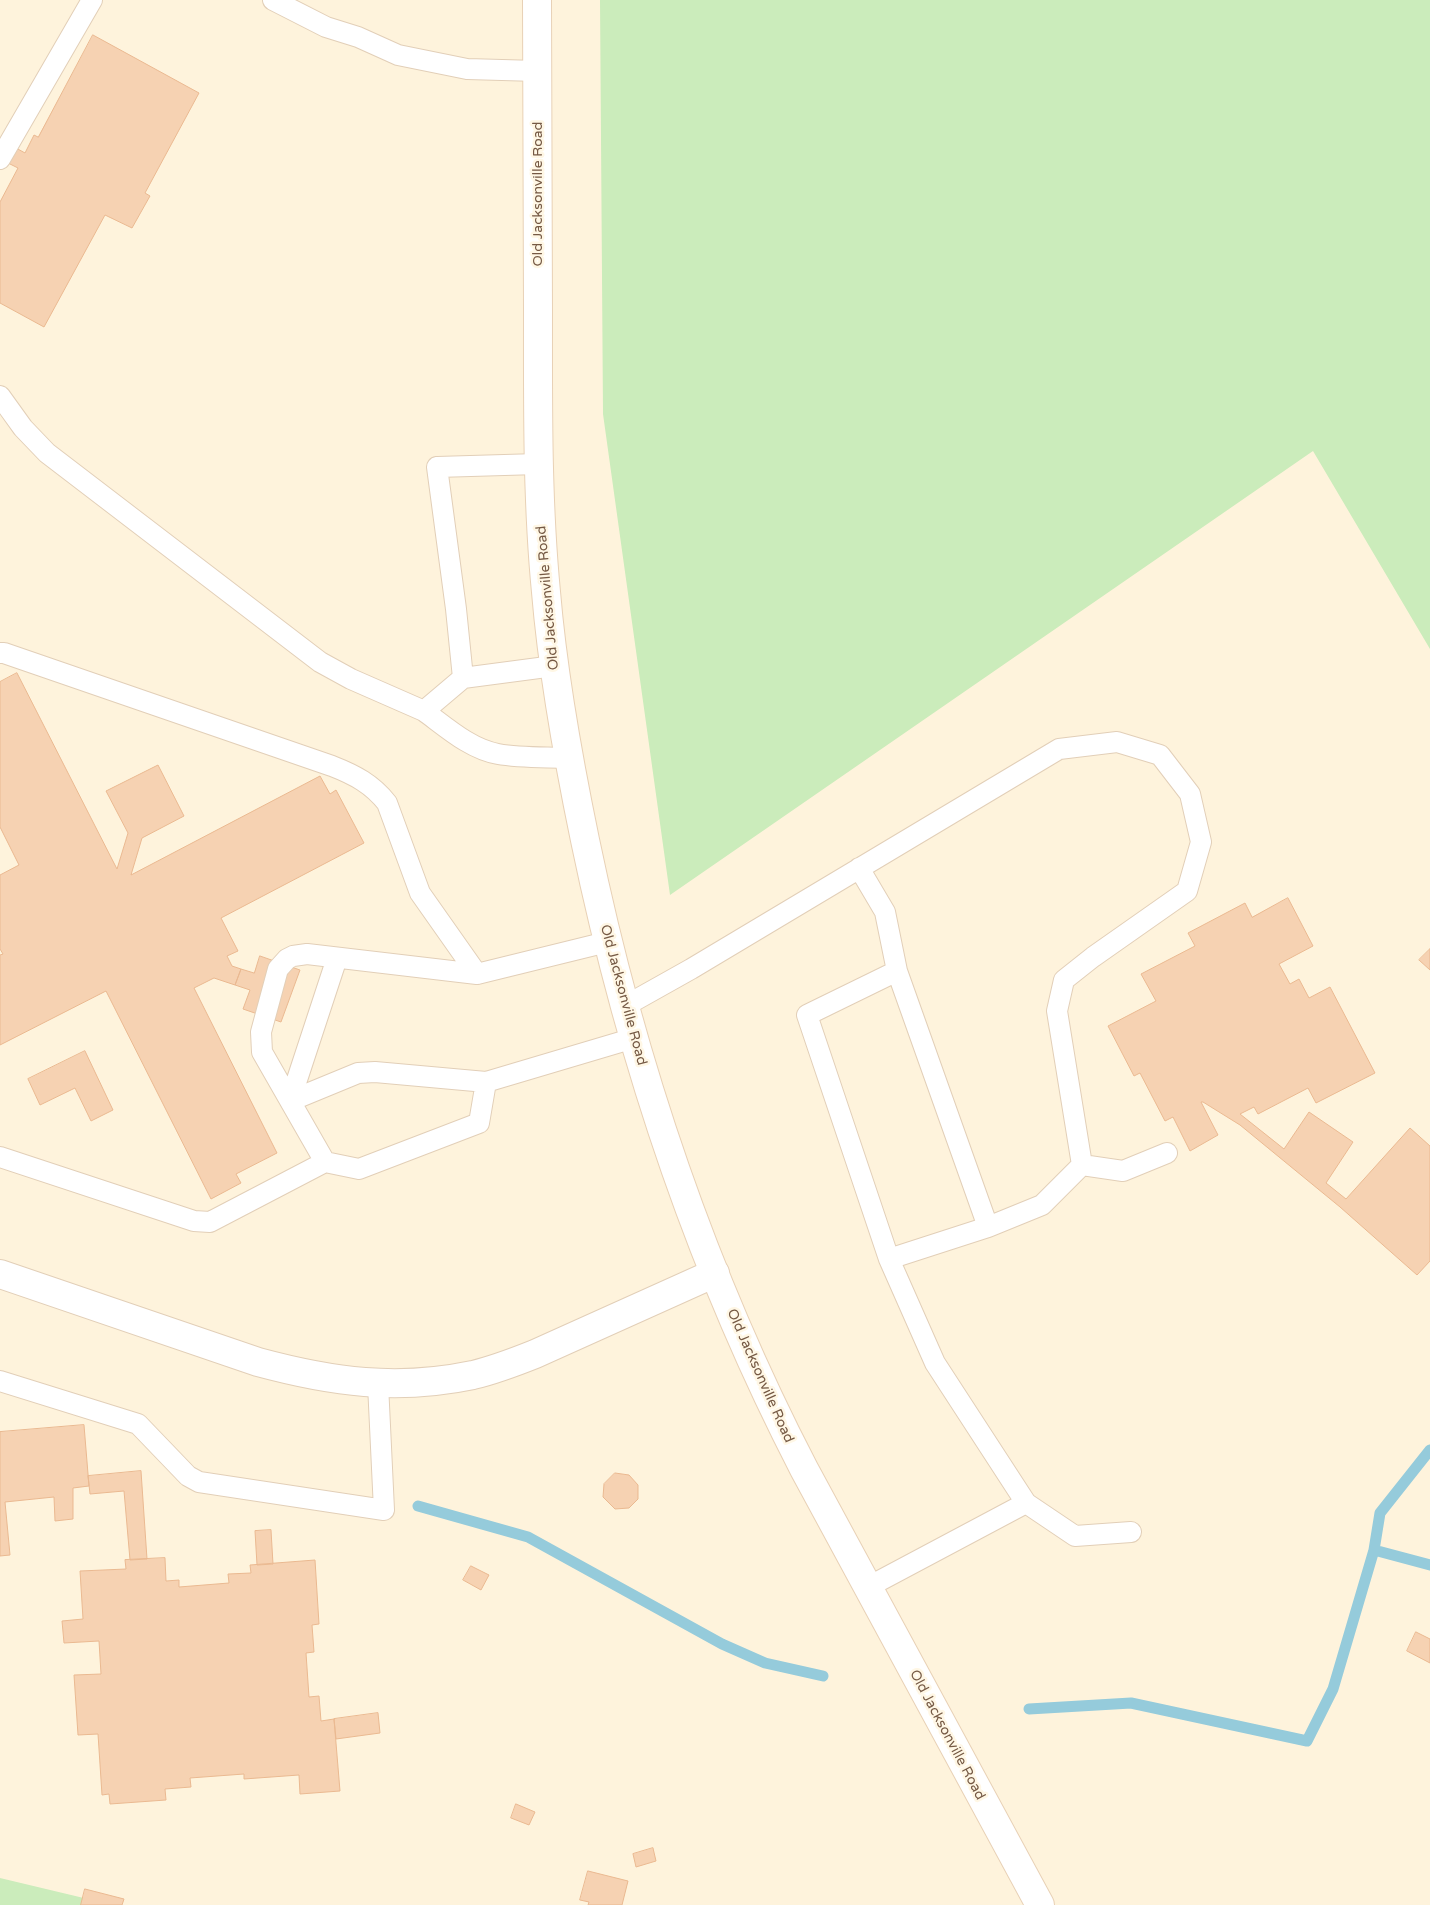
<!DOCTYPE html>
<html>
<head>
<meta charset="utf-8">
<style>
  body { margin:0 }
  canvas { display:block; background:#fef3dc }
</style>
</head>
<body>
<canvas width="1430" height="1905"></canvas>
<script>
const g = document.querySelector('canvas').getContext('2d');
g.lineJoin = 'round';
function fillPath(path, color) { g.fillStyle = color; g.fill(path, 'evenodd'); }
function strokePath(path, color, width, dash) { g.strokeStyle = color; g.lineWidth = width; g.lineCap = dash ? 'butt' : 'round'; g.setLineDash(dash || []); g.stroke(path); }
function write(font, color, halo, rows, align = 'center') {
  g.font = font + ' "Varela Round",sans-serif'; g.lineWidth = 5; g.setLineDash([]); g.textBaseline = 'middle'; g.strokeStyle = halo; g.fillStyle = color; for (const [text, x, y, turn = 0] of rows) {
    g.save(); g.translate(x, y); g.rotate((+turn || 0) * Math.PI / 180); g.textAlign = isNaN(turn) ? turn : align; if (halo) g.strokeText(text, 0, 0); g.fillText(text, 0, 0); g.restore();
  }
}
fillPath(new Path2D(`
  M600 0H1430V649L1313 451 670 895 603 414Z
  M0 1878 113 1905H0Z`), '#cbecbb');
strokePath(new Path2D(`
  M418 1506 528 1537 722 1644 765 1663 823 1676
  M1374 1550 1380 1513 1430 1450
  M1029 1709 1131 1703 1307 1741 1333 1689 1374 1550 1430 1565`), '#95cbdb', 11);
const building = new Path2D(`
  M93 35 199 93 145 193 150 196 132 228 105 215 44 327 0 303V202L18 168 0 159V139L25 153 34 135 38 137Z
  M17 673 117 869 128 833 106 791 158 765 184 816 142 838 131 875 320 776 330 794 336 790 364 843 221 918 238 951 227 956 232 966 241 969 235 985 214 978 194 988 277 1153 236 1174 241 1183 211 1199 106 991 0 1045V955L3 954 0 949V875L19 865 0 827V682Z
  M1288 898 1313 946 1279 964 1290 984 1299 979 1309 998 1330 987 1375 1073 1316 1103 1308 1088 1258 1114 1254 1107 1240 1114 1284 1149 1309 1112 1353 1142 1326 1183 1346 1199 1410 1128 1430 1146V1261L1417 1275 1340 1207 1240 1125 1203 1102H1201L1218 1135 1190 1151 1173 1117 1165 1121 1140 1073 1134 1076 1108 1026 1156 1001 1141 974 1195 946 1188 933 1245 903 1252 917Z
  M1430 949V970L1419 960Z
  M260 956 300 970 281 1022 243 1009 250 990 235 985 241 969 254 973Z
  M85 1051 113 1110 91 1121 75 1088 40 1105 28 1079Z
  M84 1425 89 1486 73 1488V1519L55 1521 54 1497 5 1502 10 1555 0 1556V1432Z
  M141 1471 147 1559 130 1560 124 1491 90 1494 88 1476Z
  M615 1473 629 1475 638 1485V1499L629 1508 615 1509 603 1497 604 1484Z
  M271 1530 273 1564 257 1565 255 1531Z
  M165 1558 166 1581 179 1580V1587L229 1583 228 1574 251 1573 250 1565 315 1560 319 1624 312 1625 314 1652 306 1653 309 1697 319 1696 321 1721 334 1719 340 1791 300 1794 299 1775 244 1779V1774L190 1778 191 1787 165 1789 166 1800 110 1804 109 1794 102 1795 98 1734 78 1735 74 1675 101 1674 99 1641 64 1643 62 1621 83 1619 80 1571 126 1569 125 1560Z
  M471 1566 489 1575 481 1590 463 1580Z
  M1416 1632 1430 1639V1663L1407 1651Z
  M378 1713 380 1733 336 1739 334 1719Z
  M516 1804 535 1812 529 1825 511 1818Z
  M653 1848 656 1861 636 1867 633 1854Z
  M588 1871 628 1881 622 1905H588L589 1902 580 1900Z
  M85 1889 124 1899 122 1905H81Z`);
fillPath(building, '#f6d2b2');
strokePath(building, '#eab991', 1);
const lane = new Path2D(`
  M273 0 326 27 358 37 398 55 467 69 537 71
  M0 159 92 0
  M0 396 23 428 47 453 320 662 351 679 424 711
  M0 653H4L332 766C355 775 372 784 387 803L420 893 477 974
  M554 666 463 678 424 711C446 727 470 749 498 754 520 758 545 757 568 758
  M463 678 456 609 437 467 538 464
  M859 868 885 912 897 971
  M625 1006 691 969 1059 749 1117 742 1160 755 1190 794 1201 842 1187 891 1093 957 1064 980 1057 1011 1082 1165 1042 1205 988 1227
  M290 1101 358 1073 375 1072 486 1082 634 1038
  M290 1101 337 958
  M0 1157 194 1221 210 1222 325 1162 359 1169 479 1123 486 1082
  M325 1162 262 1052 261 1032 278 969 287 959 293 956 307 954 477 974 607 942
  M1082 1165 1123 1171 1167 1153
  M889 1259 988 1227 897 971 807 1015 889 1259 935 1363 1026 1503
  M0 1381 138 1424 188 1476 199 1482 384 1510 378 1384
  M868 1587 1026 1503 1075 1536 1131 1532`);
const street = new Path2D(`
  M0 1274 258 1362C332 1382 397 1391 473 1375 494 1370 515 1362 535 1354L715 1273`);
const secondary = new Path2D(`
  M537 0C537 104 538 208 538 311 538 405 537 499 546 592 553 676 568 758 585 840 630 1057 702 1272 804 1469L1040 1905`);
strokePath(lane, '#e2cfb8', 22);
strokePath(street, '#e2cfb8', 30);
strokePath(secondary, '#e8d1b6', 30);
strokePath(lane, '#fff', 20);
strokePath(street, '#fff', 28);
strokePath(secondary, '#fff', 28);
write('14px', '#755944', '#fff7e5', [
  ["Old Jacksonville Road",538,194,-90],
  ["Old Jacksonville Road",548,598,-95],
  ["Old Jacksonville Road",623,995,75],
  ["Old Jacksonville Road",760,1376,66],
  ["Old Jacksonville Road",947,1735,62]
]);
</script>
</body>
</html>
